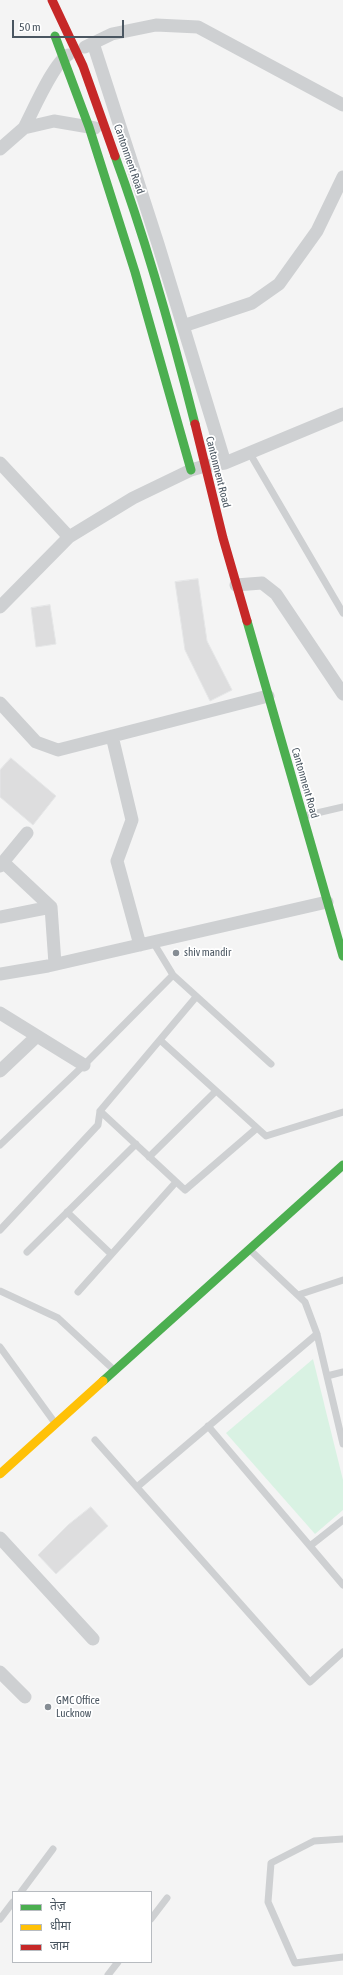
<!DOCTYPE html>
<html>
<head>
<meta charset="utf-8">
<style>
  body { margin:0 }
  #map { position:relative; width:343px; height:1975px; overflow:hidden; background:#f4f4f4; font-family:"Asap Condensed","Noto Sans Devanagari",sans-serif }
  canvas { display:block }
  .legend { position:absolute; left:12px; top:1891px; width:140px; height:72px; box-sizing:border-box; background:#fff; border:1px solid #b7bbc0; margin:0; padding:5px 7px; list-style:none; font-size:12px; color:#4a5661 }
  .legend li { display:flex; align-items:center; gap:8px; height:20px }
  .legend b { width:20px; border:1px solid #b7bbc0 }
  .scale { position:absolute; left:12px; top:20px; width:112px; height:18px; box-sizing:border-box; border:2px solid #4a5661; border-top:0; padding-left:5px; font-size:12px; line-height:14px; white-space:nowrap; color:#4a5661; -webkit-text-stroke:3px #fff; paint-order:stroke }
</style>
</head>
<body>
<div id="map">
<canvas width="343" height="1975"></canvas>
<ul class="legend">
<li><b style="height:5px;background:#4caf50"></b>तेज़</li>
<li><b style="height:5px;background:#ffc107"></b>धीमा</li>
<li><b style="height:5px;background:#c62828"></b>जाम</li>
</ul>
<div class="scale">50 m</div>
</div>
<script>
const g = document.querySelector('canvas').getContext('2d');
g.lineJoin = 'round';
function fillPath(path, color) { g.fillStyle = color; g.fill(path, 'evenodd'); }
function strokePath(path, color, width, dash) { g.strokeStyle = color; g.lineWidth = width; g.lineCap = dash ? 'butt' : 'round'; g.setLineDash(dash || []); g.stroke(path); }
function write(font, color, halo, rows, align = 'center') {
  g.font = font + ' "Asap Condensed",sans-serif'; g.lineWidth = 3.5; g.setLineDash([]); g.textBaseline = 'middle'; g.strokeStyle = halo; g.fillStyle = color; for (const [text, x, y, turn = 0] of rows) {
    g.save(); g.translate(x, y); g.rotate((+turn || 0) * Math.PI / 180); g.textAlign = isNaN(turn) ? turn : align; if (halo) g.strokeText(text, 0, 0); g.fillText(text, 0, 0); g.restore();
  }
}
fillPath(new Path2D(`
  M313 1359 343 1480V1510L315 1534 226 1433Z`), '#d9f2e3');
const building = new Path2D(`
  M198 579 207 641 232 690 210 701 185 650 175 582Z
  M50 605 56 644 36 647 31 608Z
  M11 758 56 796 33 825 0 797V770Z
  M91 1507 108 1526 56 1574 38 1555 68 1525Z`);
fillPath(building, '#ddddde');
strokePath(building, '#e5e6e7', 1);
strokePath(new Path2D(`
  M249 452 343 613
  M304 816 343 807
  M153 942 173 975 271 1064
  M160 1040 266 1136 343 1112
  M100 1111 185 1190 257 1128
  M0 1145 84 1065 173 975
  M149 1157 216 1091
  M67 1212 111 1254
  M0 1230 98 1125 100 1111 196 997
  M249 1249 305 1302 317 1334 343 1444
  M27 1252 136 1144
  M0 1291 58 1318 114 1370
  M78 1292 176 1182
  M298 1295 343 1280
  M0 1347 55 1423
  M327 1376 343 1372
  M208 1426 343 1585
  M95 1440 310 1682 343 1652
  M137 1487 317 1334
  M310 1546 343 1520
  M343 1839 314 1841 271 1863 268 1902 295 1963 343 1957
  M21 1892 53 1849
  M0 1919 13 1902
  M151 1919 167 1898
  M108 1975 118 1962`), '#ced0d2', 7);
strokePath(new Path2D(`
  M93 43 158 244 225 463
  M85 47 112 34 156 25 198 27 343 105
  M24 128C32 113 54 62 68 55
  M0 149 24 128 54 121 95 128
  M183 326 252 303 279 284 317 231 343 177
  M0 463 69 537
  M236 585 262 583 276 594 343 694
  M0 607 69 537 133 498 191 470 205 466 225 463 343 414
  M0 703 36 742 58 750 268 696
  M112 736 132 820 117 861 140 945
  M3 862 51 907
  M0 866 27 833
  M0 917 51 907 55 964
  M0 974 48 966 327 902
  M0 1013 84 1065
  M0 1071 37 1036
  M0 1538 93 1639
  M0 1672 25 1697`), '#ced0d2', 13);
strokePath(new Path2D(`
  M55 36 89 127 135 272 191 470
  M115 156C147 243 172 333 195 424
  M247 621 343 956
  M103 1381 343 1165`), '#4caf50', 9);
strokePath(new Path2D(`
  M0 1474 103 1381`), '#ffc107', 9);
strokePath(new Path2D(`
  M52 0 83 66 115 156
  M195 424 223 538 247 621`), '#c62828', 9);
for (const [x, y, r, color] of [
  [176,953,4,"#868d94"],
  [48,1707,4,"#868d94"]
]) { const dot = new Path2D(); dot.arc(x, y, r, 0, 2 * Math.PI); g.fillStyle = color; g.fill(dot); strokePath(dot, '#fff', 1.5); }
write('11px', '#4a5661', '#fff', [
  ["Cantonment Road",129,159,71],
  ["Cantonment Road",218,472,76],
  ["Cantonment Road",305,783,74]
]);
write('11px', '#4a5661', '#fff', [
  ["shiv mandir",184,953],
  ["GMC Office",56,1701],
  ["Lucknow",56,1714]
], 'left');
</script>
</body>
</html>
